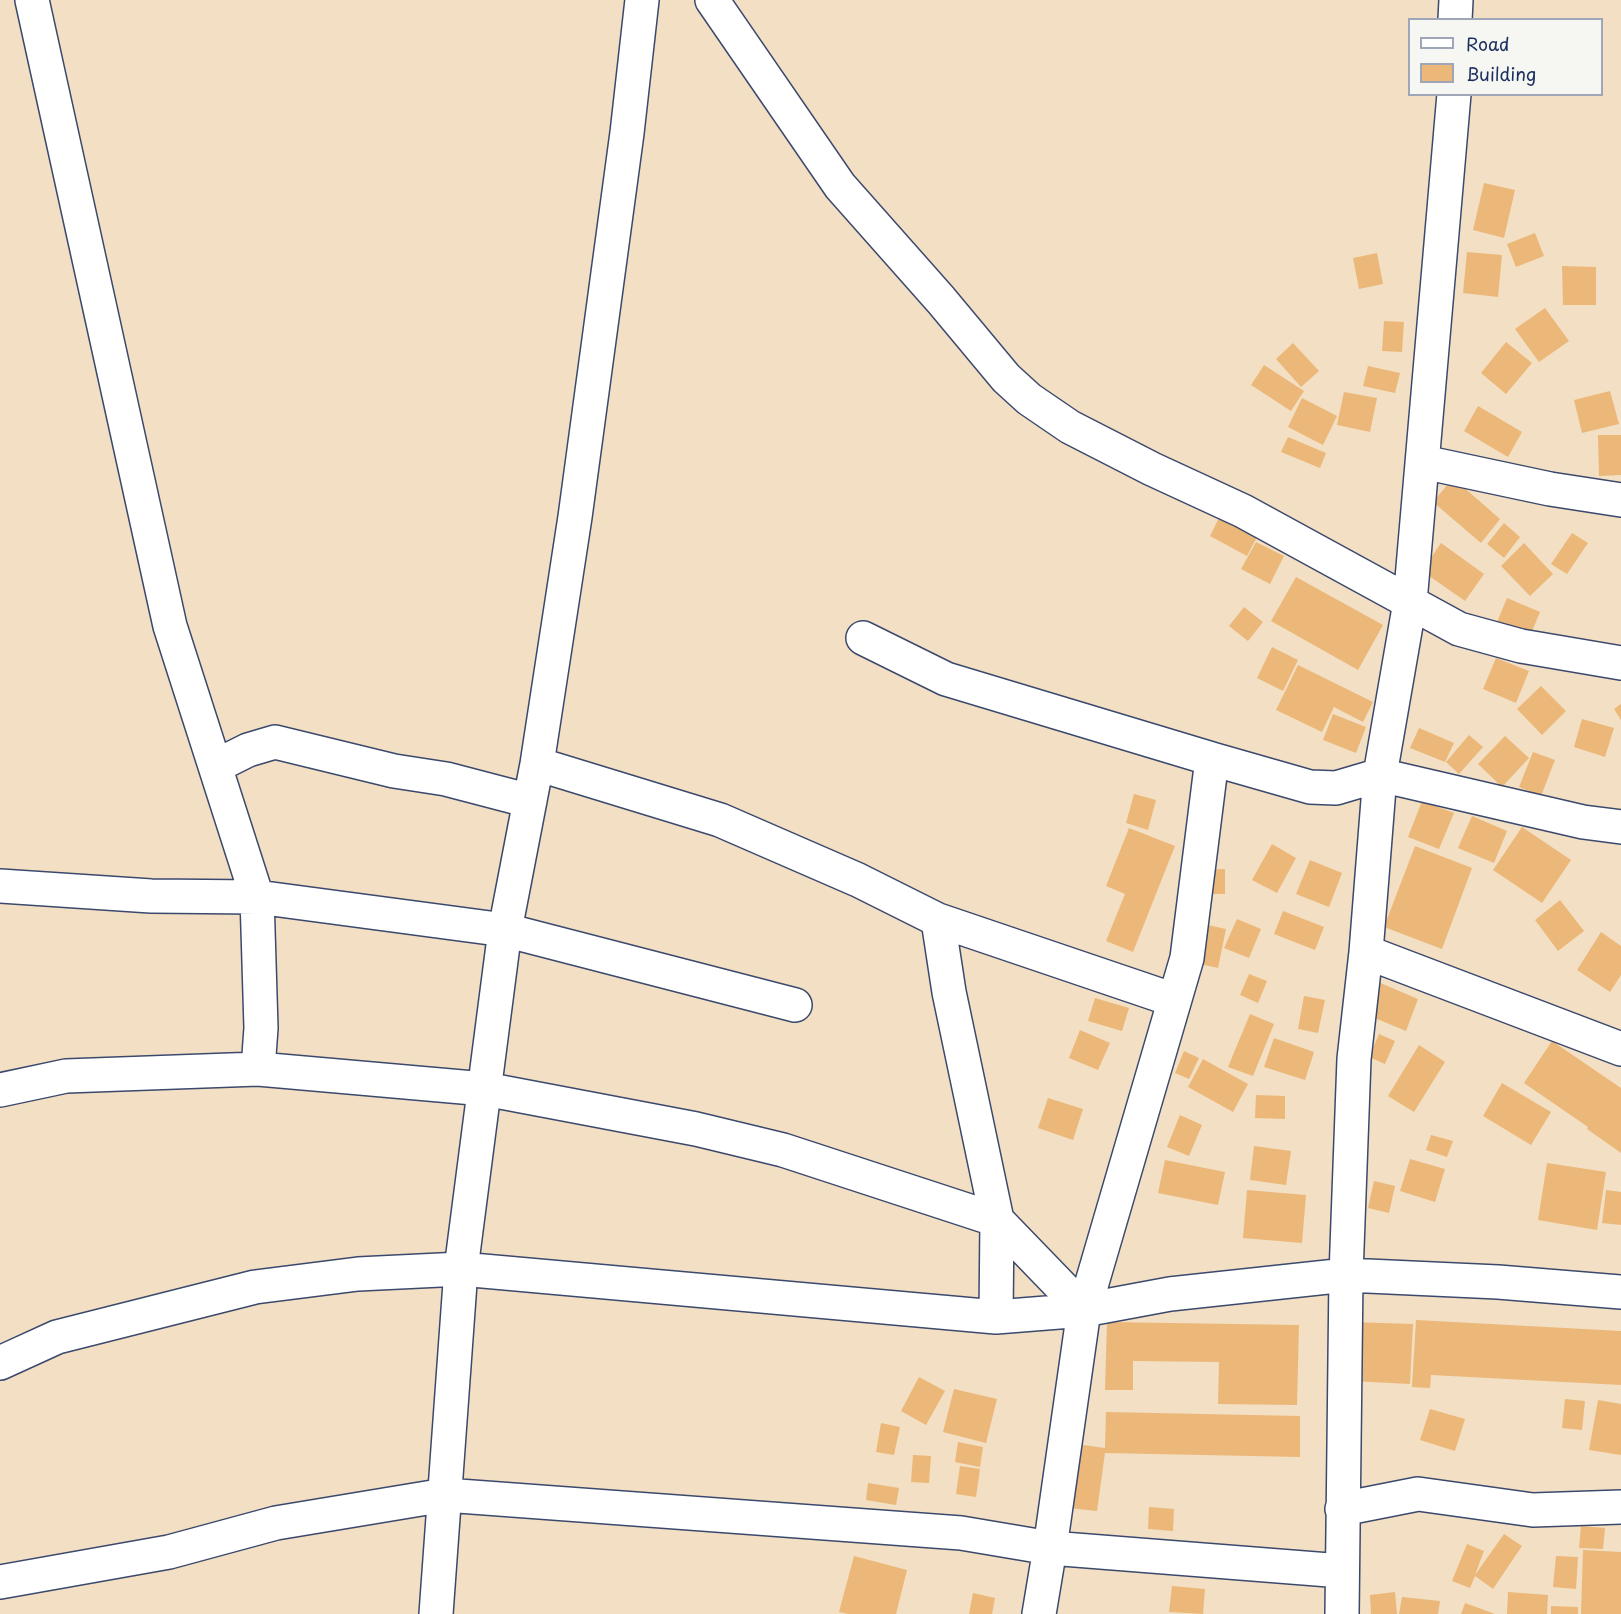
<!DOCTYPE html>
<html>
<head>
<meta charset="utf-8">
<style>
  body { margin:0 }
  #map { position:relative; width:1621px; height:1614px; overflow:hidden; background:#f3dfc3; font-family:"Playpen Sans",sans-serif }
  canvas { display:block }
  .legend { position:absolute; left:1408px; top:18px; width:195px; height:78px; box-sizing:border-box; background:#f6f6f2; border:2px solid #9ea6b7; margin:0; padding:8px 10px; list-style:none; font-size:18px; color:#1b2f5e }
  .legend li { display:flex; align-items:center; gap:12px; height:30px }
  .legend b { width:30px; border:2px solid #9ea6b7 }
</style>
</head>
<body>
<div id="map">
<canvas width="1621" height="1614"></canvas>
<ul class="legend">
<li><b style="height:8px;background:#fff"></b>Road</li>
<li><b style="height:16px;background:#ebb879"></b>Building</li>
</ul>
</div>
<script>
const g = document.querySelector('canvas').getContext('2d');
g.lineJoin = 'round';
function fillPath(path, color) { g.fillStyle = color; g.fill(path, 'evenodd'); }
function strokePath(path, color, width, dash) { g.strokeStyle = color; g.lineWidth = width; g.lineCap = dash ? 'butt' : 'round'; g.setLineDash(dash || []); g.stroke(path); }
fillPath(new Path2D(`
  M1484 183 1515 190 1504 238 1473 230Z
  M1535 233 1544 256 1516 267 1507 244Z
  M1467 252 1502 255 1498 297 1463 293Z
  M1377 253 1383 284 1359 289 1353 258Z
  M1562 266 1596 267V305H1563Z
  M1545 308 1569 341 1539 362 1515 329Z
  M1384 321 1404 322 1402 352 1382 351Z
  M1506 342 1532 363 1506 394 1481 373Z
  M1293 343 1319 371 1301 387 1276 359Z
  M1264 365 1304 391 1291 411 1251 385Z
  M1368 366 1400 373 1395 393 1363 386Z
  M1610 391 1619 424 1582 433 1574 400Z
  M1344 392 1377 398 1370 432 1337 425Z
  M1302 398 1337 416 1323 445 1288 427Z
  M1478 406 1522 432 1508 457 1464 431Z
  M1598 435H1621V475L1599 476Z
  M1288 437 1326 453 1320 468 1281 452Z
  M1453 478 1500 519 1481 543 1433 502Z
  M1220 516 1258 535 1247 556 1210 536Z
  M1504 523 1520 537 1504 558 1487 544Z
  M1572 533 1588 543 1567 574 1551 564Z
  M1256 542 1284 556 1270 584 1241 569Z
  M1441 543 1484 574 1465 601 1422 571Z
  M1524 543 1553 574 1530 596 1501 566Z
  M1296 577 1383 625 1358 670 1271 621Z
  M1507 598 1540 612 1530 636 1497 622Z
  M1244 607 1263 622 1248 641 1229 626Z
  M1272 647 1298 660 1283 691 1257 678Z
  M1496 658 1529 671 1516 703 1483 689Z
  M1298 665 1373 702 1363 722 1334 707 1322 732 1276 710Z
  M1541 686 1566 711 1542 735 1517 709Z
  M1621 704V720L1614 709Z
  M1333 714 1366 727 1356 753 1323 740Z
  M1582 719 1614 728 1605 757 1574 747Z
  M1419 728 1454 743 1445 762 1410 748Z
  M1469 735 1483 747 1459 774 1446 762Z
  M1505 736 1529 758 1502 787 1478 764Z
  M1533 752 1555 760 1541 796 1519 787Z
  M1134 794 1156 800 1148 830 1126 823Z
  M1422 801 1454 813 1439 849 1408 837Z
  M1472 816 1507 831 1494 863 1458 848Z
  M1522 827 1571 860 1542 903 1493 870Z
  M1129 828 1175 846 1133 952 1106 941 1125 894 1106 886Z
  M1272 844 1296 858 1277 893 1252 880Z
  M1415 846 1472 868 1442 949 1384 927Z
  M1310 860 1342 873 1329 907 1296 894Z
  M1225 869V894H1201L1200 870Z
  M1560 900 1584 931 1558 951 1535 920Z
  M1283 911 1324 927 1315 950 1274 934Z
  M1237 919 1261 929 1249 958 1224 948Z
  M1203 924 1226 929 1218 968 1195 963Z
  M1601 932 1621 946V975L1610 992 1577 970Z
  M1249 974 1267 981 1258 1003 1240 995Z
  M1378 982 1418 999 1406 1031 1365 1014Z
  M1304 996 1325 1000 1318 1033 1298 1029Z
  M1095 998 1129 1008 1122 1031 1088 1021Z
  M1250 1014 1274 1024 1253 1076 1228 1067Z
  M1080 1030 1110 1043 1098 1070 1069 1058Z
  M1379 1034 1395 1041 1385 1064 1369 1057Z
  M1274 1038 1314 1052 1305 1080 1264 1067Z
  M1552 1041 1621 1088V1153L1587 1129 1588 1127 1524 1083Z
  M1419 1045 1445 1062 1414 1112 1388 1096Z
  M1184 1051 1199 1058 1189 1079 1175 1073Z
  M1203 1059 1248 1084 1233 1112 1188 1087Z
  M1502 1083 1551 1112 1531 1145 1483 1116Z
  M1256 1095 1285 1096V1119L1255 1118Z
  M1048 1098 1083 1109 1073 1140 1038 1128Z
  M1180 1115 1202 1125 1189 1156 1167 1147Z
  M1431 1135 1453 1141 1447 1157 1426 1150Z
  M1254 1146 1291 1151 1286 1185 1250 1180Z
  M1410 1159 1445 1169 1435 1202 1400 1191Z
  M1165 1160 1225 1172 1218 1205 1158 1193Z
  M1547 1163 1606 1172 1597 1230 1538 1220Z
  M1374 1181 1395 1186 1389 1213 1368 1208Z
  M1247 1190 1306 1195 1302 1243 1243 1238Z
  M1606 1190 1621 1192V1225L1602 1223Z
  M1416 1320 1621 1331V1385L1431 1375 1430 1388 1412 1387Z
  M1107 1322 1299 1325 1297 1405 1218 1404 1219 1362 1133 1361V1390H1105Z
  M1353 1322 1413 1324 1410 1384 1350 1381Z
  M919 1377 945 1391 926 1425 901 1411Z
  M954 1389 997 1399 986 1443 943 1432Z
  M1565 1399 1585 1401 1582 1430 1562 1428Z
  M1598 1400 1621 1404V1455L1589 1450Z
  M1430 1409 1465 1419 1455 1451 1420 1440Z
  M1106 1412 1300 1416V1457L1105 1453 1097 1511 1069 1508 1076 1444 1105 1448Z
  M881 1423 900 1427 894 1455 876 1452Z
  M958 1442 983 1447 980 1467 955 1462Z
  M913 1455 931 1456 929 1483 911 1482Z
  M960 1466 980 1469 976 1497 956 1494Z
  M868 1483 899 1488 896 1505 866 1500Z
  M1149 1507 1174 1509 1173 1531 1148 1529Z
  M1581 1526 1605 1528 1603 1549 1579 1548Z
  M1504 1534 1522 1546 1493 1589 1475 1576 1470 1588 1452 1581 1467 1544 1484 1551 1475 1575Z
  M1583 1550 1621 1552V1614H1581Z
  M854 1556 907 1570 896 1614H848L839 1612Z
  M1556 1556 1578 1557 1576 1589 1553 1587Z
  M1172 1586 1205 1589 1203 1614 1169 1612Z
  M1395 1592 1397 1614H1371L1370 1595Z
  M1508 1592 1548 1595 1547 1614H1507Z
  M973 1593 995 1598 992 1614H969Z
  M1402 1597 1440 1601 1438 1614H1399Z
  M1465 1603 1495 1614H1461Z
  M1551 1606 1578 1607V1614H1551Z`), '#ebb879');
const minor = new Path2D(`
  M32 0 170 626 257 897 261 1028 258 1069
  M712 0 840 186 941 300 1006 378 1029 399 1070 427 1152 469 1243 511 1459 629 1521 646 1621 663
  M1455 20 1456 0
  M1423 462 1550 489 1621 500
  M863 638 946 679 1212 759
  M537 764 720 820 858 880 938 920 949 992 997 1220 996 1317
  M216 766 248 750 275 742 394 771 446 779 530 801
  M0 886 151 896 257 897 505 930 795 1005
  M938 920 1174 1000
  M1366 952 1621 1049
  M0 1090 66 1076 258 1069 485 1089 696 1129 783 1150 997 1220 1084 1310
  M0 1363 57 1337 255 1287 358 1274 461 1269 996 1317 1084 1310 1170 1294 1346 1275 1498 1282 1621 1292
  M1342 1509 1418 1494 1533 1510 1621 1507
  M0 1582 169 1552 276 1523 445 1495 961 1533 1050 1548 1342 1571
  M436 1614 461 1269 505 930 537 764 575 517 627 133 642 0
  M1039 1614 1050 1548 1084 1310 1187 958 1212 759 1310 787 1336 788 1380 775 1583 822 1621 827
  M1342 1614 1346 1275 1354 1059 1366 952 1380 775 1410 602 1454 94`);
strokePath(minor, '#3b496d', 36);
strokePath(minor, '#fff', 33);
</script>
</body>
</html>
